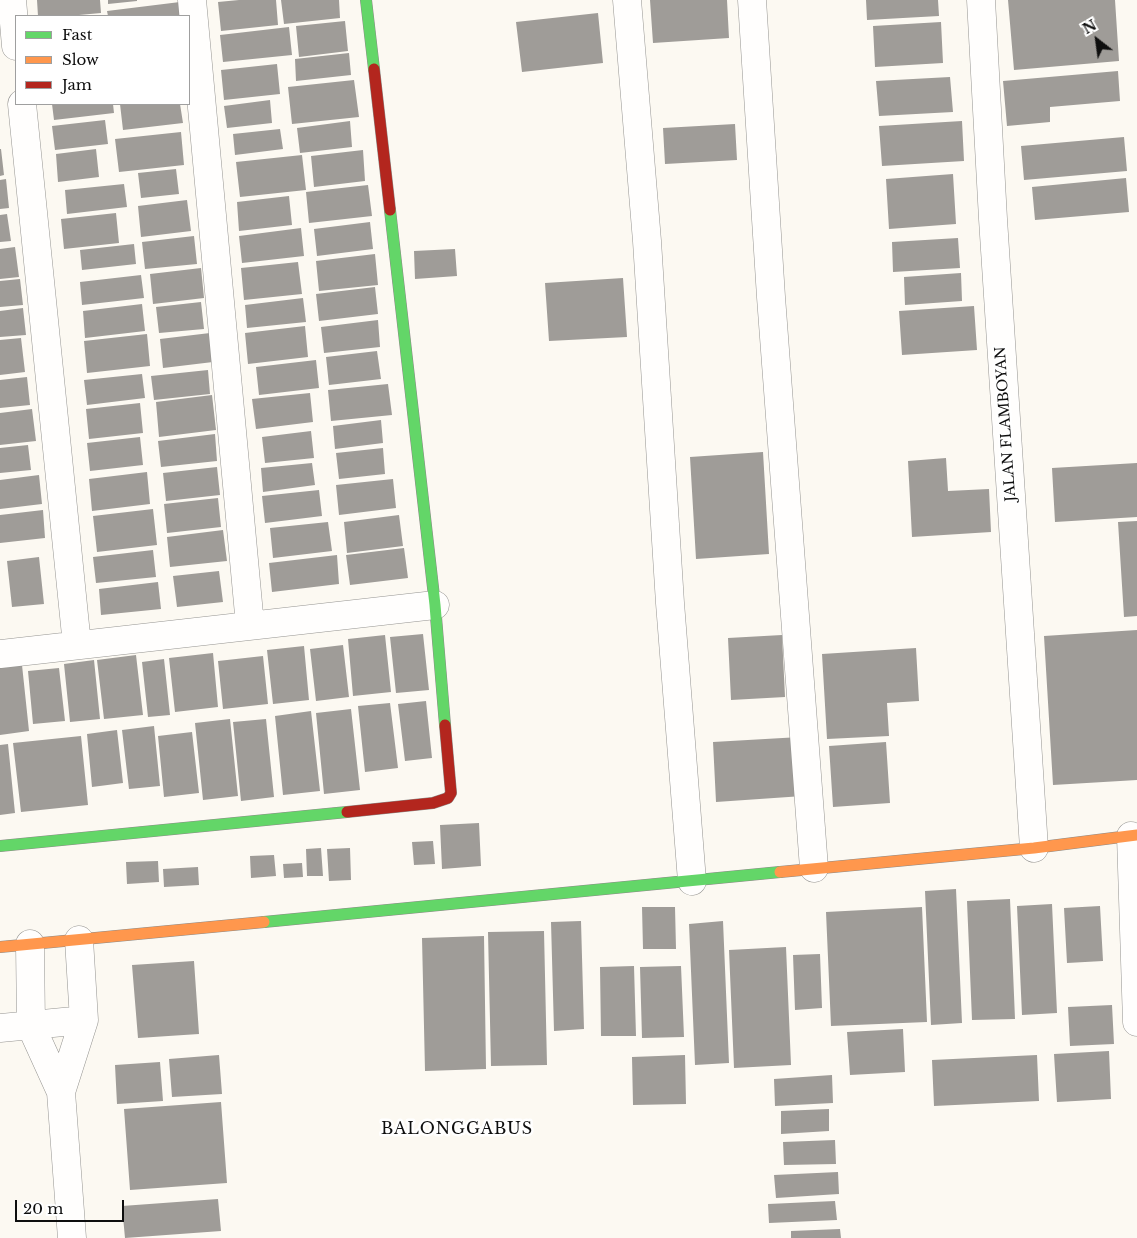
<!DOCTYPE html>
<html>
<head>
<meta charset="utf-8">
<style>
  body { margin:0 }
  #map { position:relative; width:1137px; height:1238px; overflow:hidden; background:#fcf9f2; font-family:"Libre Baskerville",serif }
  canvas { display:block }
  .legend { position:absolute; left:15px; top:15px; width:175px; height:90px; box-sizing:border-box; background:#fff; border:1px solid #9f9f9f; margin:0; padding:6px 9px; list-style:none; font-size:15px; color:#0e0e0e }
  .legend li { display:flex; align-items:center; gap:10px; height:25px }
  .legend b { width:25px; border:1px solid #9f9f9f }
  .north { position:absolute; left:1072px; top:15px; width:50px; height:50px; -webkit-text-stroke:4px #fff; paint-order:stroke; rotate:330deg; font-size:14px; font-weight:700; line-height:20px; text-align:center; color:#0e0e0e }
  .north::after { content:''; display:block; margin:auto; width:18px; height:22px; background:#0e0e0e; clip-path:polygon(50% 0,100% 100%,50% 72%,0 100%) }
  .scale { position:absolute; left:15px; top:1200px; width:109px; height:22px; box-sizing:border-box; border:2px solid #0e0e0e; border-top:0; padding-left:6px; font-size:15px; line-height:18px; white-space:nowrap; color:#0e0e0e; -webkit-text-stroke:4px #fff; paint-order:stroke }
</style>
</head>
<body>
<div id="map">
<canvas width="1137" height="1238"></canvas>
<ul class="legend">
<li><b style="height:6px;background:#63d668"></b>Fast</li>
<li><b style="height:6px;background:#ff974d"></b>Slow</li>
<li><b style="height:6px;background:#b3261e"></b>Jam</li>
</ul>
<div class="north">N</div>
<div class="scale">20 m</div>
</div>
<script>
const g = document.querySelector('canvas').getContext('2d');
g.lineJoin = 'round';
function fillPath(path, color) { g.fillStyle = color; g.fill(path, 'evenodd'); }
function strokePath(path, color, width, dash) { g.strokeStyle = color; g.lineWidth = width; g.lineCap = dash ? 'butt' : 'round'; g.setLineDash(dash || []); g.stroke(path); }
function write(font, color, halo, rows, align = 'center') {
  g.font = font + ' "Libre Baskerville",serif'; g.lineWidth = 5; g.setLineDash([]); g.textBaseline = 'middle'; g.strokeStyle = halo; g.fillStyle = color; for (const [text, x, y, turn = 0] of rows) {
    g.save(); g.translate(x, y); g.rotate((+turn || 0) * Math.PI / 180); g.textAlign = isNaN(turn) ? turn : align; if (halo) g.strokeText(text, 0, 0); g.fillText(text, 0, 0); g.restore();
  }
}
fillPath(new Path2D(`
  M37 0H100L101 13 68 16H38Z
  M108 0H137V1L108 4Z
  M239 0H276L278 25 221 31 218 2Z
  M281 0H339L340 18 284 24Z
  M650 0H727L729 38 653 43Z
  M866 0H938L939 16 867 20Z
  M1008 0H1115L1119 61 1014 70Z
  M180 2 181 16H108L107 11Z
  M598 13 603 63 522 72 516 22Z
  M345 21 348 51 299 57 296 26Z
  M941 22 943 63 875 67 873 26Z
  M289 27 292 55 223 62 220 35Z
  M349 53 351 75 296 81 295 59Z
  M277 64 280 94 224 100 221 70Z
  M1118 71 1120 101 1050 107V122L1007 126 1003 81Z
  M950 77 953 112 879 116 876 81Z
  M354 80 359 117 292 124 288 87Z
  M270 100 272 123 227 128 224 106Z
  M52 104H113L114 113 54 120Z
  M120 104H180L183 123 123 130Z
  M105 120 108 144 55 150 52 126Z
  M350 121 352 147 300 153 297 128Z
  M962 121 964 161 882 166 879 126Z
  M735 124 737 160 665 164 663 128Z
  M280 129 283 149 235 155 233 134Z
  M181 132 184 165 119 172 115 139Z
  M1124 137 1127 171 1024 180 1021 146Z
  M0 149H1L4 175 0 176Z
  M96 149 99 177 58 182 56 154Z
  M363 150 365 181 314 187 311 156Z
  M302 155 306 190 240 197 236 162Z
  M176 169 179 194 141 198 138 173Z
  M953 174 956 224 889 229 886 179Z
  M1126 178 1129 212 1035 220 1032 187Z
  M6 179 9 208 0 209V180Z
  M124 184 127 207 67 214 65 190Z
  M368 185 372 216 309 223 306 192Z
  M289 196 292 225 239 231 237 202Z
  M187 200 191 231 141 237 138 206Z
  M116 213 119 243 64 249 61 219Z
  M7 214 11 241 0 242V215Z
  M370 222 373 249 317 256 314 229Z
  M301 228 304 256 242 263 239 236Z
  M194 236 197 264 145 269 142 242Z
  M958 238 960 268 893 272 892 242Z
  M134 244 136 264 82 270 80 250Z
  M15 247 19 277 0 279V249Z
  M455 249 457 276 415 279 414 251Z
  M375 254 378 285 319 291 316 261Z
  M298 262 302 294 244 300 241 268Z
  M201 268 204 298 153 304 150 274Z
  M961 273 962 301 905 305 904 277Z
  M141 275 144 298 82 305 80 282Z
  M623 278 627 337 549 341 545 283Z
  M20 279 23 305 0 307V281Z
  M375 287 378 314 319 321 316 294Z
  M303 298 306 322 247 328 245 305Z
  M201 302 204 329 159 333 156 307Z
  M142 304 145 331 85 338 83 311Z
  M974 306 977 350 902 355 899 311Z
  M23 308 26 335 0 337V311Z
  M378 320 380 347 324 353 321 327Z
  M305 326 308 357 248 364 245 333Z
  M210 333 213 362 163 368 160 339Z
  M147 334 150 366 87 373 84 341Z
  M21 338 25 372 0 375V340Z
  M377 351 381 379 329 385 326 357Z
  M316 360 319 388 259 395 256 367Z
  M208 370 210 394 154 400 151 376Z
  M142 374 145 398 87 405 84 380Z
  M27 377 30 405 0 408V380Z
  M388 384 392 415 331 421 328 390Z
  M310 393 313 422 256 429 252 399Z
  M212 395 216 430 159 437 156 402Z
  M140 403 143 433 89 439 86 409Z
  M32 409 36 441 0 445V413Z
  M381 420 383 443 335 449 333 426Z
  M311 431 314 458 265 463 262 437Z
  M215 434 217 461 161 467 158 441Z
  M140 437 143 465 90 471 87 443Z
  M28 445 31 470 0 473V448Z
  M383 448 385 474 339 479 336 453Z
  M763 452 769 554 696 559 690 457Z
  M946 458 948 491 989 489 991 532 912 537 908 461Z
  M312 463 315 485 263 492 261 468Z
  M1137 463V517L1055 522 1052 468Z
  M217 467 220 495 166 501 163 473Z
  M147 472 150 504 92 511 89 479Z
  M39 475 42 504 0 509V480Z
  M393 479 396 508 339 515 336 485Z
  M319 490 322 516 265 523 262 496Z
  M218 498 221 527 167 533 164 504Z
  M153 509 157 545 97 552 93 516Z
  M43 510 45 538 0 543V515Z
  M399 515 403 546 347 553 344 522Z
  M1137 521V616L1124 617 1118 522Z
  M328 522 332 551 273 558 270 528Z
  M223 530 227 561 170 567 167 537Z
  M404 548 408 578 350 585 346 555Z
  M153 550 156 577 96 583 93 557Z
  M337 555 339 584 272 592 269 563Z
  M39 557 44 604 12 607 7 561Z
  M219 571 223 602 177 607 173 576Z
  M158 582 161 609 101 615 99 589Z
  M1137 630V780L1053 785 1044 636Z
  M423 634 429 690 396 693 390 637Z
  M385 635 391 692 353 696 348 639Z
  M782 635 785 697 731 700 728 638Z
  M343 645 349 697 316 701 310 649Z
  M304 646 309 700 273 704 267 650Z
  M916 648 919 701 887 703 889 736 827 739 822 654Z
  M213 653 218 707 175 712 169 658Z
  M136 655 143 715 104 719 97 660Z
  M263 656 268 704 223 709 218 661Z
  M164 659 170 715 148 717 142 662Z
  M94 660 100 719 70 722 64 664Z
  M22 665 29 731 0 735V668Z
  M59 668 65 721 33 724 28 671Z
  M426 701 432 758 405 761 398 704Z
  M390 703 398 768 365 772 358 706Z
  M351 709 360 790 324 794 316 713Z
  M311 711 320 791 283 795 275 716Z
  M230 719 238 796 203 800 195 723Z
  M266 719 274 797 241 801 233 722Z
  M154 726 160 786 129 789 122 730Z
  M117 730 123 783 92 787 87 734Z
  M192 732 199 793 164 797 158 736Z
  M81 736 88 805 21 812 13 743Z
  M800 737 803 796 716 802 713 742Z
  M886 742 890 803 833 807 829 746Z
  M8 744 15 813 0 815V745Z
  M479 823 481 866 442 869 440 825Z
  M433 841 435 864 414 865 412 842Z
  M321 848 323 876H307L306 849Z
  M350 848 351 880 329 881 327 849Z
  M274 855 276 876 251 878 250 856Z
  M158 861 159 882 127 884 126 862Z
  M302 863 303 877 284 878 283 864Z
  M198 867 199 885 164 887 163 869Z
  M956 889 962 1023 931 1025 925 891Z
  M1010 899 1015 1019 972 1020 967 901Z
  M1052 904 1057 1013 1022 1015 1017 906Z
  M1100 906 1103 961 1067 963 1064 908Z
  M642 907H675L676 949H643Z
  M922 907 927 1022 831 1026 826 912Z
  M581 921 584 1029 554 1031 551 922Z
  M723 921 729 1063 695 1065 689 924Z
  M544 931 547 1065 491 1066 488 932Z
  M484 936 486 1069 425 1071 422 938Z
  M786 947 791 1065 734 1068 729 950Z
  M820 954 822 1008 795 1010 793 955Z
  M194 961 199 1034 138 1038 132 965Z
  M634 966 636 1036H601L600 967Z
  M681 966 684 1037 642 1038 640 967Z
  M1112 1005 1114 1044 1070 1046 1068 1007Z
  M903 1029 905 1072 850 1075 847 1032Z
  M1109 1051 1111 1099 1057 1102 1054 1054Z
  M219 1055 222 1094 172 1097 169 1059Z
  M685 1055 686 1104 633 1105 632 1057Z
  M1037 1055 1039 1101 934 1106 932 1060Z
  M160 1062 163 1101 117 1104 115 1065Z
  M832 1075 833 1103 775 1106 774 1079Z
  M221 1102 227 1183 130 1190 124 1109Z
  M829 1109V1131L781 1134V1111Z
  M835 1140 836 1164 784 1165 783 1142Z
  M838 1172 839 1194 776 1198 774 1175Z
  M218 1199 221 1231 125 1238 122 1206Z
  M835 1201 837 1220 769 1223 768 1204Z
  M840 1229 841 1238H791V1231Z`), '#9f9c98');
const street = new Path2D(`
  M12 0 16 46
  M192 0 250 625
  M627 0 647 241 670 603 692 881
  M752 0 771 297 814 868
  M981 0 993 219 1034 848
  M22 104 77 645
  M0 654 435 605
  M1131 836 1137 1022
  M30 944 31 1026 61 1092 72 1238
  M0 1028 84 1020
  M61 1092 84 1020 79 940`);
const fast = new Path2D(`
  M366 0 374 69
  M390 210 435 605 445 725
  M0 846 347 812
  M264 922 780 872`);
const slow = new Path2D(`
  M780 872 1034 848 1137 835
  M0 947 264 922`);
const jam = new Path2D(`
  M374 69 390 210
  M347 812 433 803 448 798 451 793 445 725`);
strokePath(street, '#959491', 29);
strokePath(fast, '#8c8a87', 12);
strokePath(slow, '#8c8a87', 12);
strokePath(jam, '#8c8a87', 12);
strokePath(street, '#fffefd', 28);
strokePath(fast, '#63d668', 11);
strokePath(slow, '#ff974d', 11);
strokePath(jam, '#b3261e', 11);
write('14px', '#0e0e0e', '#fff', [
  ["JALAN FLAMBOYAN",1006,424,-94]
]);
g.letterSpacing = '1px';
write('16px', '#0e0e0e', '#fff', [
  ["BALONGGABUS",457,1129]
]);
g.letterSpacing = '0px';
</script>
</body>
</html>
